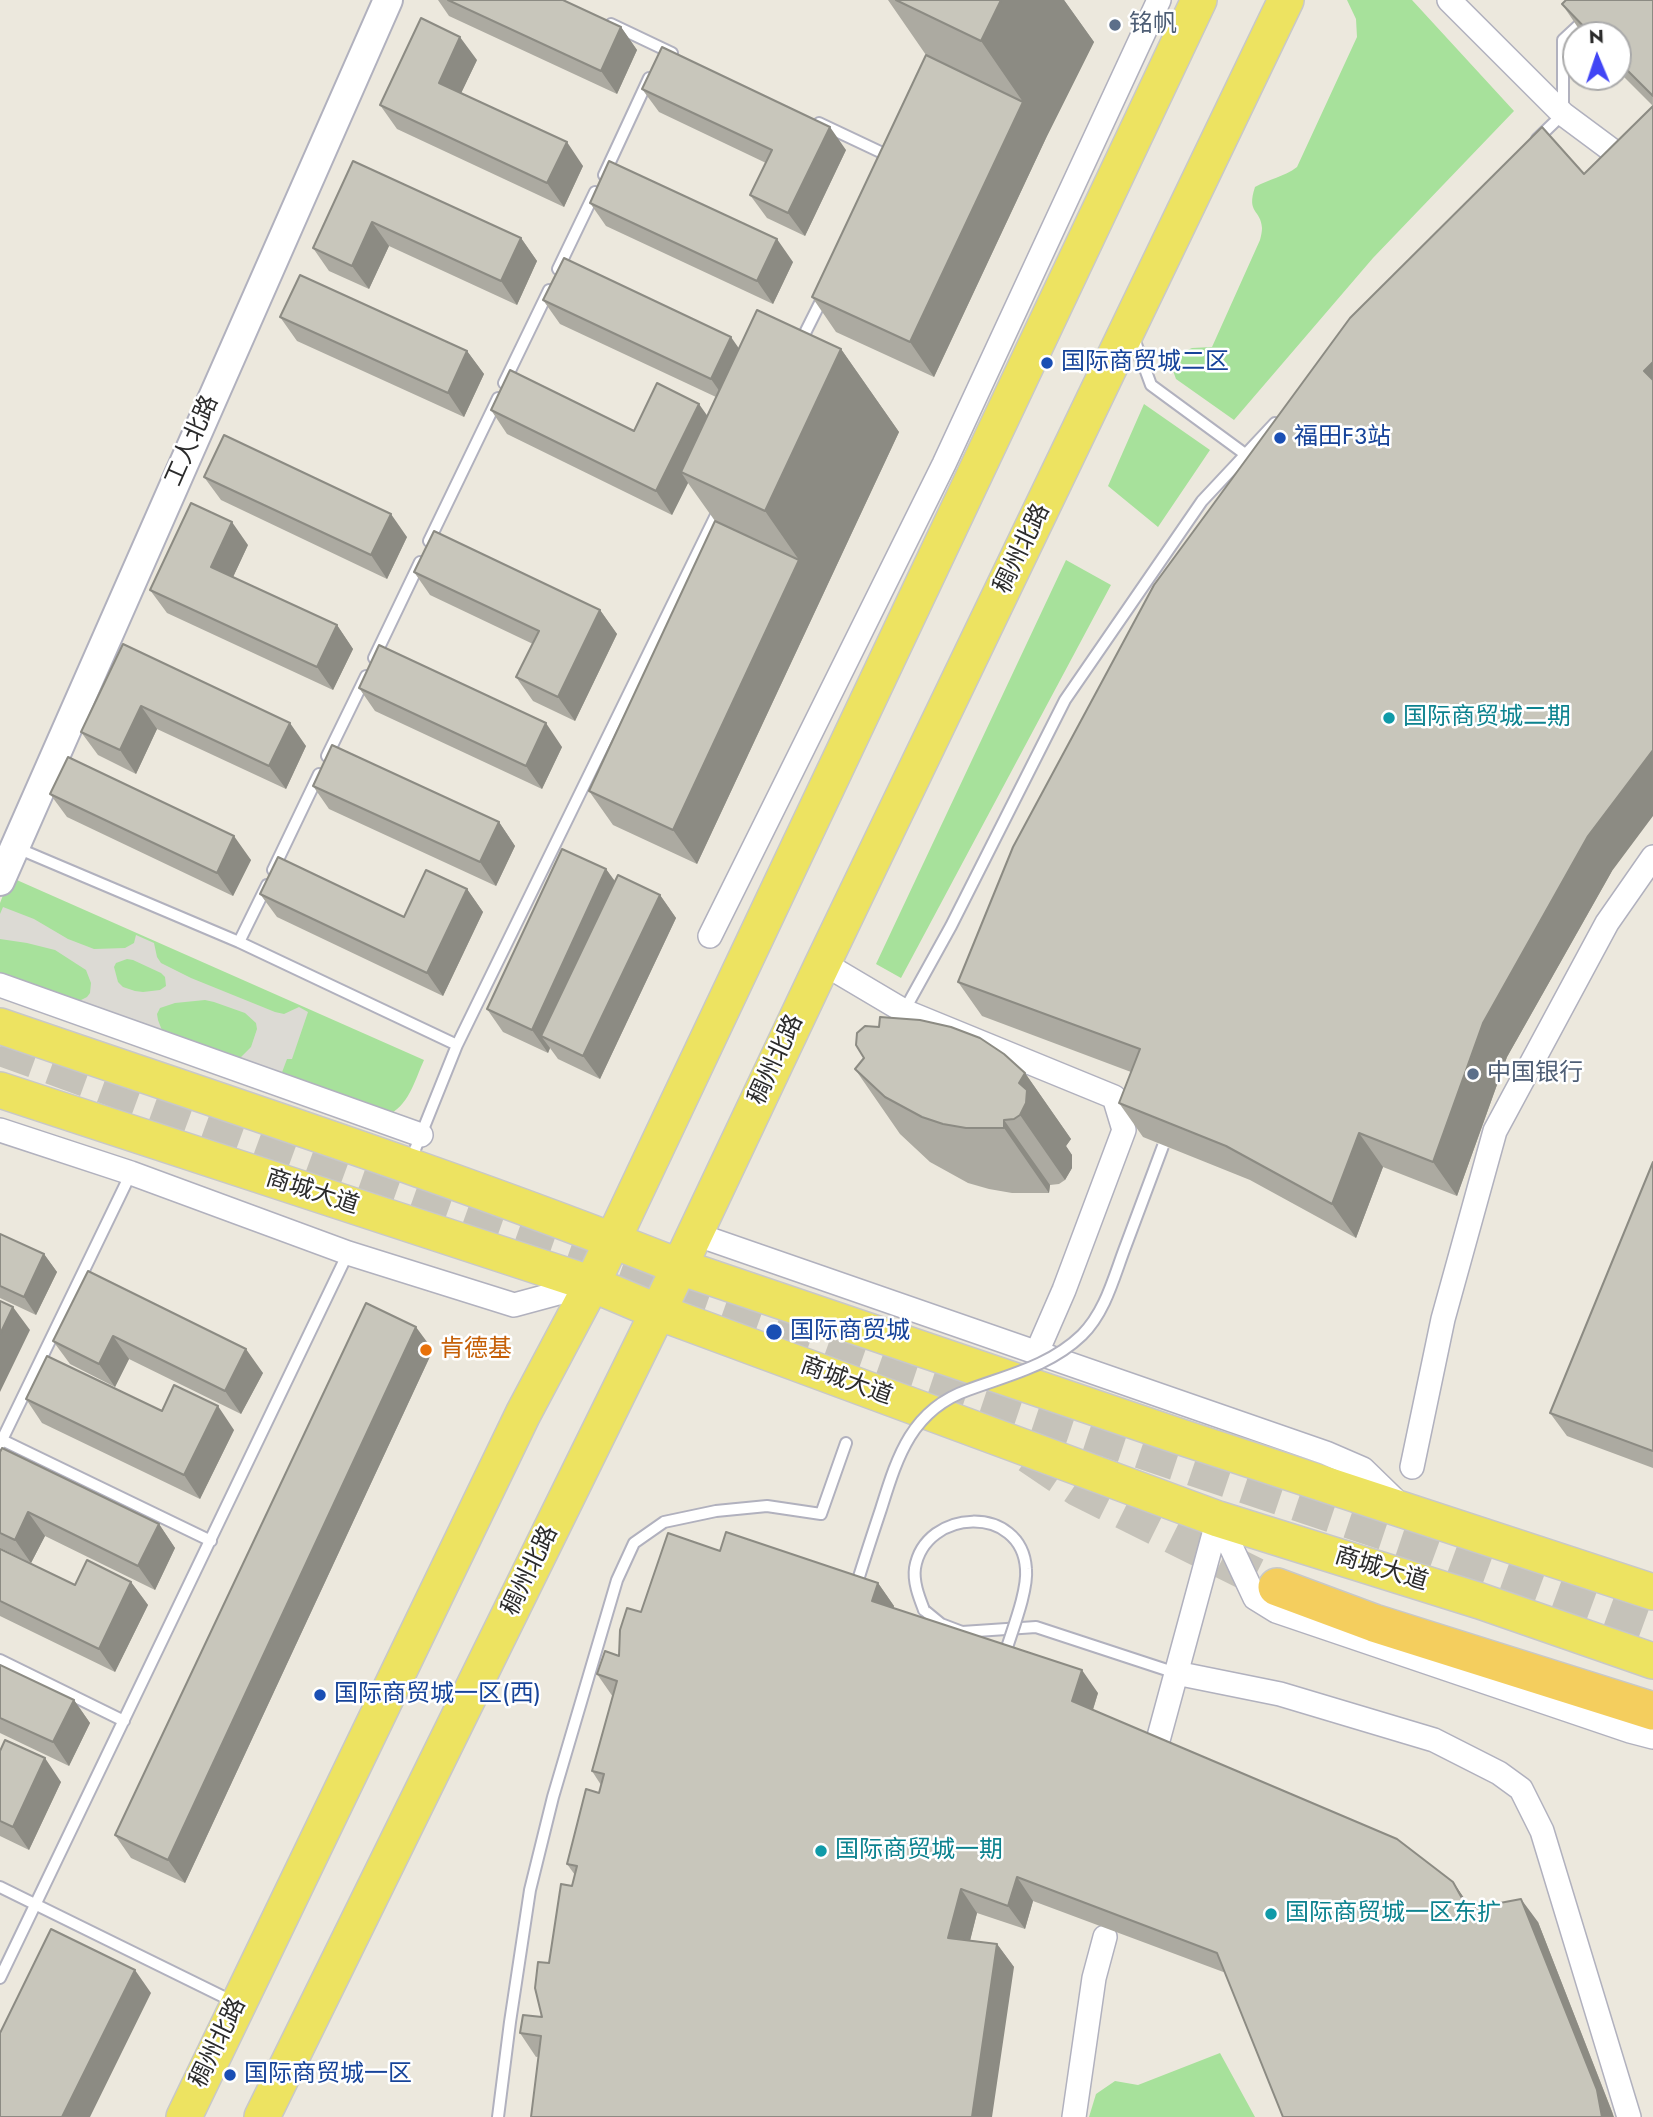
<!DOCTYPE html>
<html>
<head>
<meta charset="utf-8">
<style>
  body { margin:0 }
  #map { position:relative; width:1653px; height:2117px; overflow:hidden; background:#ece8dd; font-family:Jost,sans-serif }
  canvas { display:block }
  .north { position:absolute; left:1562px; top:21px; width:70px; height:70px; box-sizing:border-box; background:#fff; border:2px solid #aaa; border-radius:50%; rotate:358deg; font-size:19px; font-weight:700; line-height:28px; text-align:center; color:#2b2b2b }
  .north::after { content:''; display:block; margin:auto; width:24px; height:32px; background:#4145f5; clip-path:polygon(50% 0,100% 100%,50% 72%,0 100%) }
</style>
</head>
<body>
<div id="map">
<canvas width="1653" height="2117"></canvas>
<div class="north">N</div>
</div>
<script>
const g = document.querySelector('canvas').getContext('2d');
g.lineJoin = 'round';
function fillPath(path, color) { g.fillStyle = color; g.fill(path, 'evenodd'); }
function strokePath(path, color, width, dash) { g.strokeStyle = color; g.lineWidth = width; g.lineCap = dash ? 'butt' : 'round'; g.setLineDash(dash || []); g.stroke(path); }
function write(font, color, halo, rows, align = 'center') {
  g.font = font + ' Jost,"Noto Sans SC",sans-serif'; g.lineWidth = 5; g.setLineDash([]); g.textBaseline = 'middle'; g.strokeStyle = halo; g.fillStyle = color; for (const [text, x, y, turn = 0] of rows) {
    g.save(); g.translate(x, y); g.rotate((+turn || 0) * Math.PI / 180); g.textAlign = isNaN(turn) ? turn : align; if (halo) g.strokeText(text, 0, 0); g.fillText(text, 0, 0); g.restore();
  }
}
fillPath(new Path2D(`
  M1347 0H1412L1514 111 1373 258 1234 420 1176 379 1172 368 1176 355 1192 348 1212 347 1260 240C1261 236 1262 232 1262 228 1261 209 1246 214 1255 187 1269 179 1284 177 1297 167L1357 37 1356 19Z
  M1144 404 1210 450 1158 527 1108 486Z
  M1066 560 1111 585 901 978 876 964Z
  M10 877 424 1060C414 1082 409 1106 386 1116L7 979 0 973V903Z
  M1220 2053 1255 2117H1089L1096 2094 1115 2081 1138 2085Z`), '#a7e19b');
fillPath(new Path2D(`
  M3 907 34 919 68 939 94 949 125 948 134 943 136 935 154 943 157 957 161 963 191 978 275 1012 284 1014 299 1007 308 1012 292 1059H287L281 1075 238 1060 251 1047 257 1029 256 1023 245 1013 214 1002 205 1000 175 1003 160 1008 157 1014 158 1020 163 1033 77 1002 87 997 90 993 91 983 86 970 55 950 27 943 0 939V914ZM127 959 133 960 161 973 165 977 166 986 160 990 143 992 135 991 123 987 118 982 114 967 116 963Z`), '#dcdad4');
strokePath(new Path2D(`
  M0 1047 356 1177 905 1371 1412 1541 1653 1629
  M1029 1455 1078 1488 1277 1587`), '#c5c2b9', 37, [37, 18]);
const service = new Path2D(`
  M611 24 672 53
  M819 123 891 157
  M1537 139 1563 114V40L1606 0
  M604 175 649 78
  M558 269 595 192
  M1133 336 1151 385 1245 454
  M800 343 824 295
  M504 383 549 290
  M429 541 498 398
  M374 658 420 562
  M327 756 366 676
  M17 848 239 942 457 1045
  M273 870 319 774
  M239 942 267 885
  M904 1011 951 926 1065 700 1202 501 1275 423
  M410 1162 457 1045 719 509
  M0 1439 211 1541
  M0 1444 131 1173
  M924 1610 941 1624 962 1632 1036 1627 1176 1673
  M0 1660 124 1721
  M0 1887 236 2003
  M0 1978 348 1253
  M498 2117 510 2022 530 1890 553 1797 617 1580 634 1543 664 1522 716 1511 767 1506 821 1514 846 1443`);
const minor = new Path2D(`
  M1449 0 1563 114 1633 166
  M710 936 944 464 1159 0
  M823 963 904 1011 1114 1097 1124 1130 1064 1290 1037 1352
  M0 985 421 1135
  M0 1130 131 1173 348 1253 514 1305 588 1285
  M695 1234 1326 1453 1363 1469 1399 1504
  M1412 1467 1443 1319 1495 1131 1607 923 1653 857
  M1218 1519 1255 1598 1276 1611 1630 1731 1653 1737
  M1176 1673 1280 1694 1434 1740 1499 1773 1521 1789 1542 1831 1629 2117
  M1157 1744 1218 1519
  M1074 2117 1094 1978 1105 1937`);
const tertiary = new Path2D(`
  M0 881 388 0`);
const primary = new Path2D(`
  M0 1026C227 1104 457 1178 680 1267L1181 1437 1653 1592
  M0 1090 592 1284 658 1312 1218 1519 1480 1601 1653 1661
  M184 2117 523 1414 592 1284 1199 0
  M262 2117 658 1312 823 963 1286 0`);
const trunk = new Path2D(`
  M1277 1587 1374 1623 1653 1711`);
strokePath(service, '#b1b1be', 14);
strokePath(minor, '#b1b1be', 26);
strokePath(tertiary, '#b1b1be', 32);
strokePath(primary, '#c8c8c8', 38);
strokePath(trunk, '#c8c8c8', 40);
strokePath(service, '#fff', 10);
strokePath(minor, '#fff', 23);
strokePath(tertiary, '#fff', 28);
strokePath(primary, '#ede361', 35);
strokePath(trunk, '#f4ce5e', 37);
const serviceBridge = new Path2D(`
  M855 1590C863 1563 872 1536 881 1509 897 1458 911 1410 968 1390 1008 1375 1050 1366 1082 1335 1106 1311 1114 1276 1126 1245 1138 1212 1151 1179 1163 1146
  M924 1610C919 1597 913 1582 915 1568 925 1508 1022 1504 1026 1569 1028 1592 1011 1633 1004 1657`);
strokePath(serviceBridge, '#b1b1be', 14, []);
strokePath(serviceBridge, '#fff', 10);
fillPath(new Path2D(`
  M438 0H563L621 27 637 50 617 94 449 16Z
  M888 0H1064L1094 42 1047 136 934 377 836 332 812 297 926 55Z
  M1653 0V106L1618 71V35H1583L1562 4Z
  M477 60 461 93 583 166 564 207 397 129 380 105Z
  M642 89 846 150 805 236 767 218 750 195 766 163 659 112Z
  M353 161 521 238 537 261 517 305 389 246 369 289 329 271 313 248Z
  M1584 174 1612 871 1507 1057 1457 1196 1383 1167 1356 1238 1250 1180 1143 1137 1119 1103 1131 1072 982 1016 958 982Z
  M590 203 793 262 773 304 606 226Z
  M543 300 739 348 841 349 899 432 697 864 613 825 589 791 715 521 688 483 672 515 507 434 491 410 634 431 707 416 716 397 560 324Z
  M280 317 467 351 484 374 464 417 297 341Z
  M204 477 407 537 387 579 221 500Z
  M248 545 233 577 337 625 353 649 333 690 167 613 150 590Z
  M414 572 600 610 617 634 575 721 533 701 516 677 533 644 430 595Z
  M123 644 306 746 286 789 157 729 136 774 98 755 81 732Z
  M359 688 562 747 542 789 375 711Z
  M313 786 499 822 515 846 496 886 329 809Z
  M50 794 251 860 233 896 67 817Z
  M606 869 615 881 660 895 676 918 600 1079 558 1059 550 1048 548 1053 503 1032 487 1009Z
  M467 889 483 912 443 996 277 917 260 894 404 917Z
  M855 1069 1025 1073 1071 1139 1066 1146 1072 1155V1168L1065 1180 1059 1184 1050 1185 1049 1193H1012L989 1189 968 1183 930 1162 900 1134Z
  M1653 1162V1468L1567 1436 1550 1413Z
  M0 1234 44 1254 57 1272 36 1315 0 1298Z
  M88 1271 263 1373 241 1414 129 1359 115 1387 70 1364 53 1341Z
  M433 1350 185 1883 131 1858 115 1835Z
  M26 1399 162 1411 234 1430 200 1499 42 1423Z
  M0 1452 159 1524 175 1548 155 1590 45 1536 31 1563 0 1548Z
  M0 1549 75 1585 131 1582 148 1605 115 1672 0 1616Z
  M720 1551 878 1583 894 1606V1608L1098 1693 1093 1710 1453 1882 1471 1909 1538 1922 1613 2114 1226 1973 1033 1901 1025 1929 977 1913 970 1940 997 1944 1014 1967 536 2057 520 2033 542 2017 549 1963 575 1875 567 1864 599 1793 601 1785 592 1771 613 1697 597 1674 619 1656 641 1612Z
  M0 1665 74 1700 90 1723 69 1766 0 1733Z
  M0 1751 61 1782 29 1850 0 1836Z`), '#acaaa1');
fillPath(new Path2D(`
  M1001 0H1064L1094 42 1047 136 934 377 910 342 1023 102 981 41Z
  M621 27 637 50 617 94 601 71Z
  M460 37 477 60 455 106 439 83Z
  M830 127 846 150 805 236 788 213Z
  M567 142 583 166 564 207 547 183Z
  M372 222 389 246 369 289 352 266Z
  M521 238 537 261 517 305 501 281Z
  M777 239 793 262 773 304 757 281Z
  M731 337 747 360 727 402 711 379Z
  M841 349 899 432 697 864 673 830 799 560 765 511Z
  M467 351 484 374 464 417 448 393Z
  M1653 362V384L1644 371Z
  M699 404 716 428 681 472 688 483 672 515 656 491Z
  M391 514 407 537 387 579 371 555Z
  M232 522 248 545 227 590 211 567Z
  M600 610 617 634 575 721 558 697Z
  M337 625 353 649 333 690 317 667Z
  M141 706 157 729 136 774 120 750Z
  M290 723 306 746 286 789 269 766Z
  M546 723 562 747 542 789 526 766Z
  M1653 750V816L1612 871 1507 1057 1457 1196 1433 1162 1483 1023 1588 836Z
  M499 822 515 846 496 886 480 862Z
  M234 836 251 860 233 896 217 873Z
  M606 869 623 893 541 1036 550 1048 548 1053 532 1030Z
  M467 889 483 912 443 996 427 973Z
  M660 895 676 918 600 1079 583 1056Z
  M1025 1073 1071 1139 1066 1146 1072 1155V1168L1065 1180 1020 1115 1019 1083Z
  M1004 1120 1050 1185 1049 1193 1004 1128Z
  M1359 1133 1383 1167 1356 1238 1332 1204Z
  M44 1254 57 1272 36 1315 24 1297Z
  M13 1307 30 1330 0 1392V1334Z
  M416 1327 433 1350 185 1883 168 1860Z
  M113 1336 129 1359 115 1387 99 1364Z
  M246 1349 263 1373 241 1414 225 1391Z
  M218 1406 234 1430 200 1499 184 1475Z
  M28 1512 45 1536 31 1563 15 1540Z
  M159 1524 175 1548 155 1590 138 1566Z
  M131 1582 148 1605 115 1672 99 1649Z
  M878 1583 894 1606 888 1624 872 1601Z
  M1082 1670 1098 1693 1088 1725 1072 1701Z
  M74 1700 90 1723 69 1766 53 1742Z
  M45 1758 61 1782 29 1850 13 1827Z
  M1017 1877 1033 1901 1025 1929 1008 1906Z
  M1453 1882 1469 1905 1485 1933 1468 1909Z
  M961 1889 977 1913 965 1961 948 1938Z
  M1521 1899 1538 1922 1614 2117H1602Z
  M997 1944 1014 1967 992 2117H972Z
  M135 1970 151 1993 90 2117H62Z`), '#8c8b83');
const building = new Path2D(`
  M448 0H563L621 27 601 71Z
  M896 0H1001L981 41Z
  M1566 0H1653V96L1618 61V35H1592L1562 4Z
  M421 18 460 37 439 83 567 142 547 183 380 105Z
  M662 47 830 127 788 213 750 195 772 150 642 89Z
  M926 55 1023 102 910 342 812 297Z
  M1653 106V362L1644 371 1653 380V750L1588 836 1483 1023 1433 1162 1359 1133 1332 1204 1226 1146 1119 1103 1140 1049 958 982 1013 847 1154 585 1350 318 1542 127 1584 174Z
  M353 161 521 238 501 281 372 222 352 266 313 248Z
  M609 161 777 239 757 281 590 203Z
  M564 258 731 337 711 379 543 300Z
  M300 275 467 351 448 393 280 317Z
  M757 310 841 349 765 511 681 472Z
  M510 370 634 431 657 383 699 404 656 491 491 410Z
  M224 435 391 514 371 555 204 477Z
  M191 503 232 522 211 567 337 625 317 667 150 590Z
  M715 521 799 560 673 830 589 791Z
  M434 531 600 610 558 697 516 677 539 631 414 572Z
  M123 644 290 723 269 766 141 706 120 750 81 732Z
  M379 645 546 723 526 766 359 688Z
  M332 745 499 822 480 862 313 786Z
  M68 757 234 836 217 873 50 794Z
  M562 849 606 869 532 1030 487 1009Z
  M278 857 404 917 426 870 467 889 427 973 260 894Z
  M618 875 660 895 583 1056 541 1036Z
  M880 1017 920 1020 951 1027 980 1038 1004 1054 1025 1073 1019 1083 1027 1090 1026 1103 1020 1115 1014 1119 1004 1120V1128H966L943 1124 922 1117 885 1097 855 1069 864 1058 856 1045 857 1033 865 1026 879 1027Z
  M1653 1162V1451L1550 1413Z
  M0 1234 44 1254 24 1297 0 1286Z
  M88 1271 246 1349 225 1391 113 1336 99 1364 53 1341Z
  M0 1301 13 1307 0 1334Z
  M366 1303 416 1327 168 1860 115 1835Z
  M47 1356 162 1411 174 1385 218 1406 184 1475 26 1399Z
  M2 1448 159 1524 138 1566 28 1512 15 1540 0 1533V1452Z
  M726 1532 878 1583 872 1601 1082 1670 1072 1701 1397 1839 1453 1882 1468 1909 1521 1899 1597 2090 1602 2117H1283L1217 1953 1017 1877 1008 1906 961 1889 948 1938 997 1944 972 2117H531L541 2036 520 2033 523 2015 542 2017 535 1988 538 1962 549 1963 561 1884 572 1886 577 1866 567 1864 586 1789 599 1793 604 1774 592 1771 617 1681 597 1674 605 1651 619 1656 620 1630 627 1608 641 1612 668 1533 720 1551Z
  M0 1549 75 1585 87 1560 131 1582 99 1649 0 1601Z
  M0 1665 74 1700 53 1742 0 1718Z
  M5 1740 45 1758 13 1827 0 1821V1751Z
  M51 1929 135 1970 62 2117H0V2033Z`);
fillPath(building, '#c8c6bb');
strokePath(building, '#8c8b83', 2);
for (const [x, y, r, color] of [
  [1115,25,7,"#5c6f8a"],
  [1047,363,7,"#1a4fb4"],
  [1280,438,7,"#1a4fb4"],
  [1389,718,7,"#0f9aa8"],
  [1473,1074,7,"#5c6f8a"],
  [774,1332,9,"#1a4fb4"],
  [426,1350,7,"#e8710a"],
  [320,1695,7,"#1a4fb4"],
  [821,1851,7,"#0f9aa8"],
  [1271,1914,7,"#0f9aa8"],
  [230,2075,7,"#1a4fb4"]
]) { const dot = new Path2D(); dot.arc(x, y, r, 0, 2 * Math.PI); g.fillStyle = color; g.fill(dot); strokePath(dot, '#fff', 2.5); }
write('24px', '#4e5e75', '#fff', [
  ["铭帆",1129,25],
  ["中国银行",1487,1074]
], 'left');
write('24px', '#164399', '#fff', [
  ["国际商贸城二区",1061,363],
  ["福田F3站",1294,438],
  ["国际商贸城",790,1332],
  ["国际商贸城一区(西)",334,1695],
  ["国际商贸城一区",244,2075]
], 'left');
write('24px', '#2b2b2b', '#fff', [
  ["工人北路",193,441,-66],
  ["稠州北路",1023,549,-64],
  ["稠州北路",777,1060,-65],
  ["商城大道",312,1193,18],
  ["商城大道",846,1382,20],
  ["商城大道",1381,1570,17],
  ["稠州北路",531,1571,-64],
  ["稠州北路",219,2043,-64]
]);
write('24px', '#0d838f', '#fff', [
  ["国际商贸城二期",1403,718],
  ["国际商贸城一期",835,1851],
  ["国际商贸城一区东扩",1285,1914]
], 'left');
write('24px', '#c56008', '#fff', [
  ["肯德基",440,1350]
], 'left');
</script>
</body>
</html>
